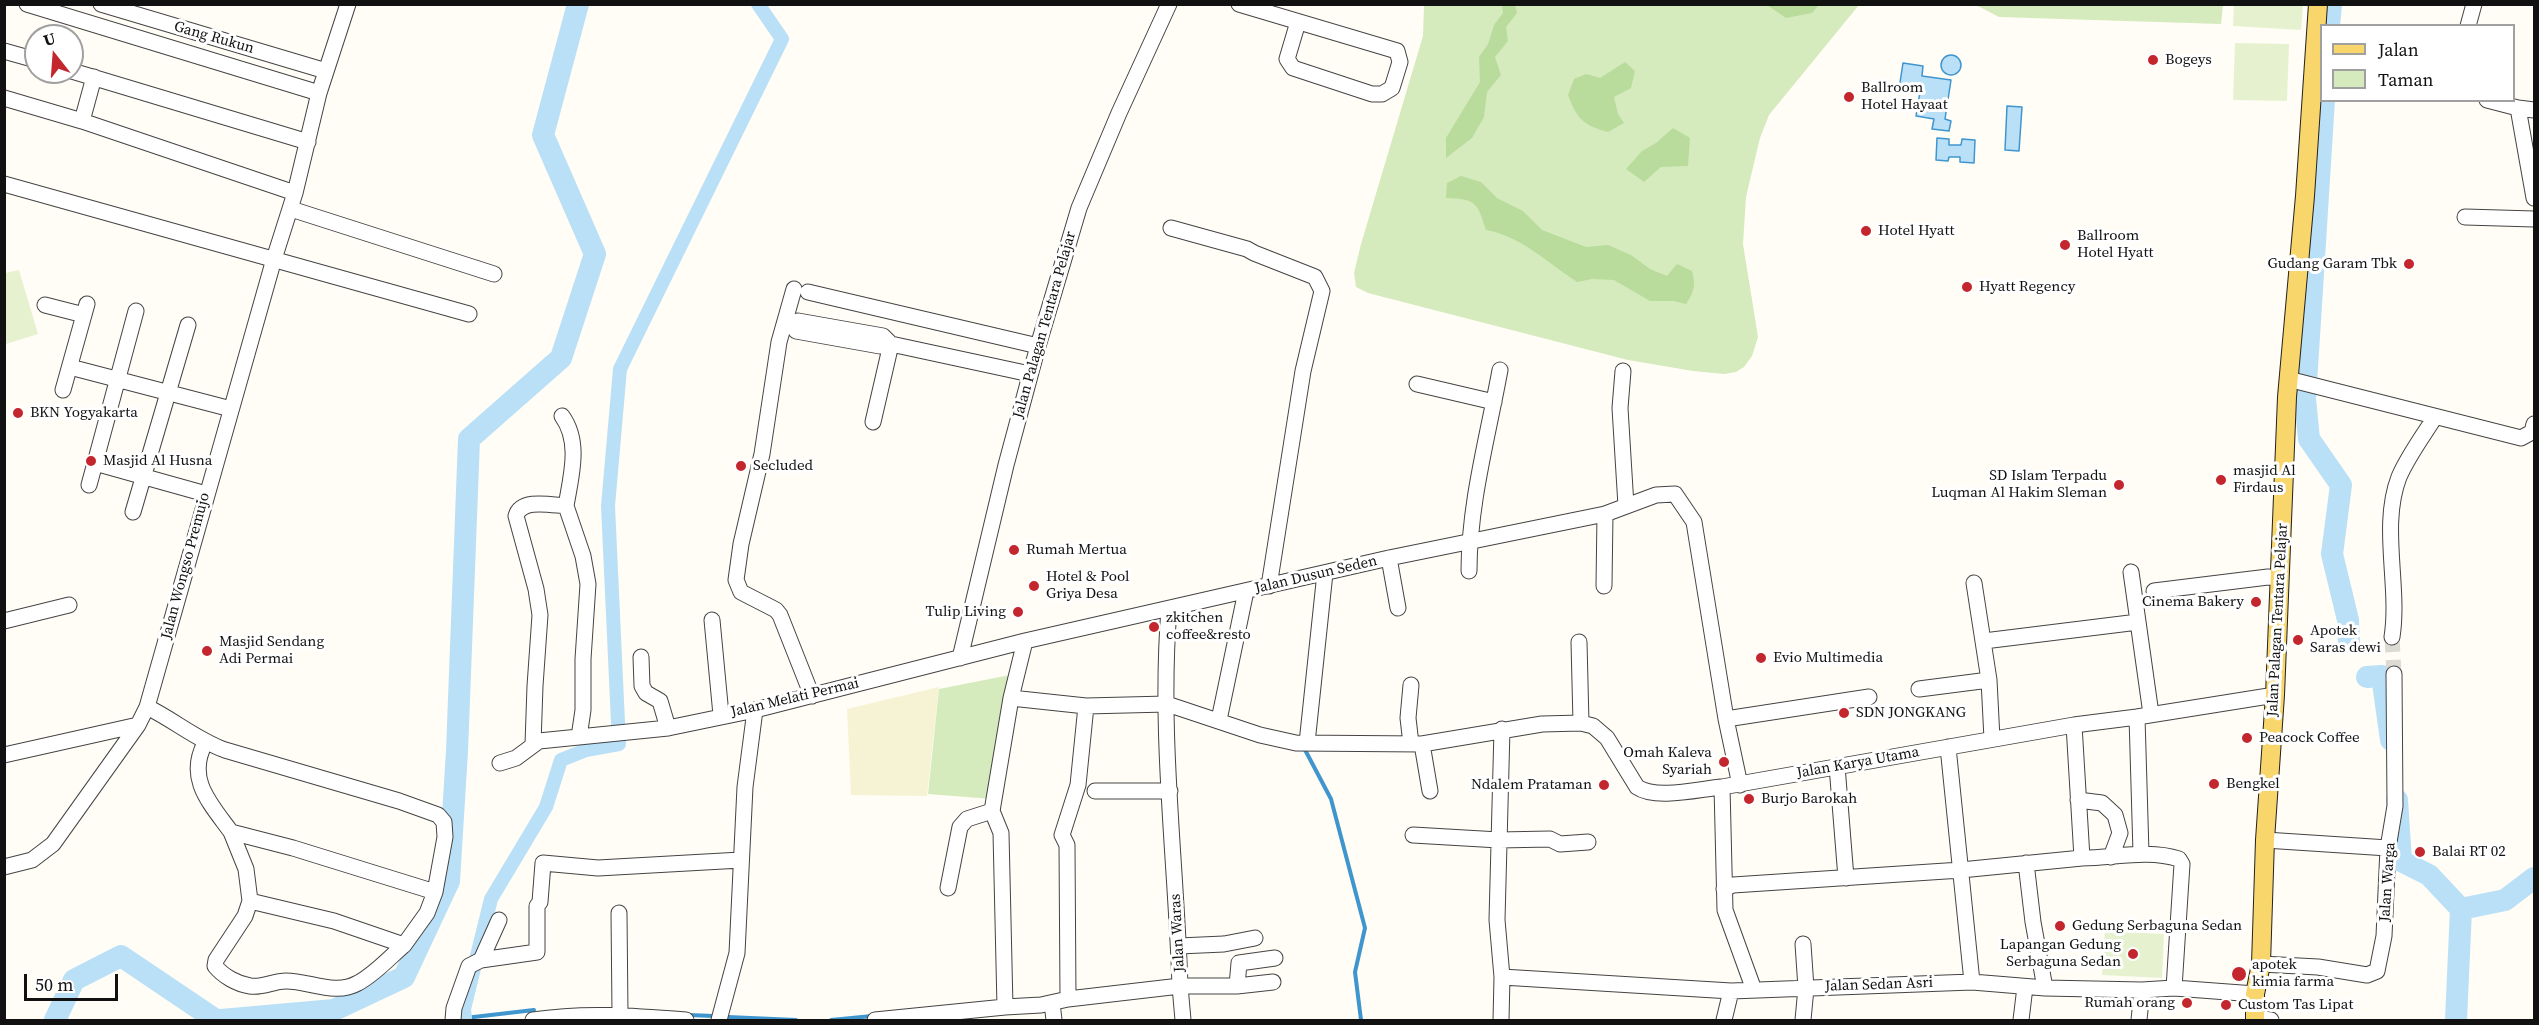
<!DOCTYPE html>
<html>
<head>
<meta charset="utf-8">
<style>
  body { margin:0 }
  #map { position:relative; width:2539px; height:1025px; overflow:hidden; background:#fffdf5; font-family:"Source Serif 4",serif }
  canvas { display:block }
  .frame { position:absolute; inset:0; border:6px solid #111; pointer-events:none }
  .legend { position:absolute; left:2320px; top:24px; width:195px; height:78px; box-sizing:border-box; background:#fff; border:2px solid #a0a0a0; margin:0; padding:8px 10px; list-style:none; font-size:18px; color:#111 }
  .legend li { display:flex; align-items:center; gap:12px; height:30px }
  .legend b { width:30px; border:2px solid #a0a0a0 }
  .north { position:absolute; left:24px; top:24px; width:60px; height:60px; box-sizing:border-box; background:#fff; border:2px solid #a0a0a0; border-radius:50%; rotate:343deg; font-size:16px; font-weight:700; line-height:24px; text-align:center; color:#111 }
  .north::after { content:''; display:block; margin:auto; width:21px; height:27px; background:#c4262e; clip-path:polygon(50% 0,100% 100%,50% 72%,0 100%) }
  .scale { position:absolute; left:24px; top:974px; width:94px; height:27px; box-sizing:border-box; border:3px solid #111; border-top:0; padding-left:8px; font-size:18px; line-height:21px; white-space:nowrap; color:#111; -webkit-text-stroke:4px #fff; paint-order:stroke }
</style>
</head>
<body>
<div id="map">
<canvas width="2539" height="1025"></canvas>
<div class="frame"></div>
<ul class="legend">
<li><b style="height:8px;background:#f9d66b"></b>Jalan</li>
<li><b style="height:16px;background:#d5ebbd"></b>Taman</li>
</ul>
<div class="north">U</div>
<div class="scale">50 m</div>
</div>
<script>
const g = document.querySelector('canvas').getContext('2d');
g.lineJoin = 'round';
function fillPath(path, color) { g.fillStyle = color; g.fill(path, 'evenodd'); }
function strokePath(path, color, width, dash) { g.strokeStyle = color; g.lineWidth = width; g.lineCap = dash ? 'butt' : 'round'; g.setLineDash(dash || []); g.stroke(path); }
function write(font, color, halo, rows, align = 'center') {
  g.font = font + ' "Source Serif 4",serif'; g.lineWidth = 6; g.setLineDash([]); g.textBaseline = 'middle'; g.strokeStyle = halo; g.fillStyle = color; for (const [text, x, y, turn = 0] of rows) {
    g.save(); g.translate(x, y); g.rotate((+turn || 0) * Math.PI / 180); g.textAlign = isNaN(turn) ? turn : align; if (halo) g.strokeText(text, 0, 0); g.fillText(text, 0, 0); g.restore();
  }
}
fillPath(new Path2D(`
  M939 687 927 796 851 795 847 709Z`), '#f6f3d4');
fillPath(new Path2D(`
  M1424 5H1859L1769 115 1760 138 1746 197 1743 244 1758 337 1752 356 1744 367 1736 372 1724 374 1693 371 1628 360 1368 293 1356 287 1354 273 1361 244 1423 36Z
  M1976 5H2223L2221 24 1999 17Z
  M1015 674 992 799 928 794 939 689Z`), '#d5ebbd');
fillPath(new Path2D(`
  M1502 5H1515L1517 13 1506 27 1508 41 1495 57 1501 75 1487 92 1484 117 1472 138 1446 158V138L1480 82 1479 57 1488 44 1494 25 1503 13Z
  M1767 5H1819L1812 13 1786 18Z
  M1625 62 1635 71 1631 88 1614 97 1618 114 1624 123 1608 132C1583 125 1577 119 1568 95L1574 79 1586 74 1600 78Z
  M1673 128 1690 138 1688 166 1661 167 1644 182 1626 169 1642 151 1656 143Z
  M1461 176 1481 182 1497 198 1523 211 1542 230 1586 247 1608 245 1631 255 1650 269 1667 276 1677 264 1692 271C1696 285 1694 292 1686 304L1673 301H1650L1614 280 1592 279 1577 282C1548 263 1521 236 1486 230 1477 202 1476 199 1446 198L1447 183Z`), '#b9dc9c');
fillPath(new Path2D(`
  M2234 5H2303L2301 30 2233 26Z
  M2235 43 2289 44 2287 101 2233 100Z
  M19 270 38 334 6 344 5 273Z
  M2105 931 2164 934 2162 978 2102 975Z`), '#e6f2cf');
const water = new Path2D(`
  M1941 65a10 10 0 1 1 20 0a10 10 0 1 1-20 0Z
  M1903 63 1923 66 1922 76 1951 80 1945 119 1951 121 1949 131 1932 129 1934 119 1916 116 1920 92 1899 89Z
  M2007 106 2022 107 2019 151 2005 150Z
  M1937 138 1949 139V145H1961L1962 139 1975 140 1974 163 1960 162V157H1949L1948 161 1936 160Z`);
fillPath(water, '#b9e0f7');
strokePath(water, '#3f96cf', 1.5);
strokePath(new Path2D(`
  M1303 746 1331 799 1365 928 1355 972 1361 1020
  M689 1015 714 1016
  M728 1017 796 1020
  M465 1018 534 1010
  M831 1020 872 1016`), '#3f96cf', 4);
strokePath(new Path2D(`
  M465 1018 464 1009 491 899 546 807 561 760 586 750 619 744 608 506 620 369 782 39 758 4`), '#b9e0f7', 14);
strokePath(new Path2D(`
  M2329 26 2331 4
  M2324 100 2305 399 2309 439 2341 485 2332 554 2348 620 2349 642
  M2367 677 2382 676 2391 740
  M2397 800 2401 861 2429 875 2461 909 2456 1020
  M2461 909 2505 900 2534 878
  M55 1020 74 980 121 956 216 1020
  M221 1020 334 1010 404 977 449 881 457 751 469 439 561 358 595 254 543 135 578 4`), '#b9e0f7', 22);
strokePath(new Path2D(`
  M2392 637 2394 674`), '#dbdad3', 15, [15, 8]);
const minor = new Path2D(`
  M27 4 319 93
  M101 4 326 71
  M1239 4 1397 51 1400 62 1392 88 1382 94H1372L1293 68 1287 59 1298 22
  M2468 26 2474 4
  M4 51 36 60
  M72 71 308 142
  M4 98 82 121 295 193
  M2487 100 2518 108 2534 198
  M2518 108 2534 110
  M82 121 94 77
  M4 184 469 314
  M291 209 494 274
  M2465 217 2534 219
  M1171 228 1247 249 1254 253 1315 277 1322 291 1303 371 1269 586
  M794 289 779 342 762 454 741 544 736 580 741 592 776 610 780 615 812 696
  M808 292 1038 346
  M45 305 84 315
  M136 311 95 463 206 494
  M70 367 231 409
  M1623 371 1620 408 1626 506
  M2288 379 2521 438 2532 432 2534 424
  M1417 384 1494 402
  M63 390 87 304
  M562 416C581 442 571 476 566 506
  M873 422 891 344 880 346 796 331 798 321 883 336 891 344 1030 374
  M89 485 95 463
  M133 512 188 325
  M1389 558 1398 608
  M1469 571C1469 503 1488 436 1500 370
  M2131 572 2151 714
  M1974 583 1989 680 1992 739
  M1604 586 1605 514
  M2154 591 2268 577 2280 578
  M712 620 721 715
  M4 621 69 605
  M2392 637C2400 586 2380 526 2399 477 2408 456 2423 436 2435 417
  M1984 641 2138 622
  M1579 642 1581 723
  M641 657 642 686 646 693 660 701 668 728
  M960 658 1006 465 1038 346 1079 208 1119 113 1169 4
  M1411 685 1408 718 1411 744
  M1919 689 1989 680
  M1011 698 1086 706
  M147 707C174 720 197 740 225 750L399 801 438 815 444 822 445 837 435 892 293 848 231 832C210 803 186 779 205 743
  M2137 717 2141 853
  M1726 719 1869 697
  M1219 720 1246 591
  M2074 725 2082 858C2115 858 2147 849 2179 859L2182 864 2174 988
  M1307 743 1325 573
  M533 744 535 686 540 615 536 589 516 516C521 498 551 505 566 506L583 556 588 584 583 659V710L579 737
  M1422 744 1430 791
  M1948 747 1972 982
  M4 755 138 725
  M500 763 516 758 539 741 668 728 755 710 1025 641 1389 558 1605 514 1656 495 1675 494 1694 522 1726 719 1740 785
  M1837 766 1846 878
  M1095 791H1170
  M2078 800 2102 803 2115 815 2120 833 2111 857
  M231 832 246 869 250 901 334 921 404 945 427 913 435 892
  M1413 835 1499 840 1550 839 1560 844 1588 842
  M2265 840 2388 848
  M2026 863 2033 922 2045 988
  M4 867 32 860 53 844 138 725 147 707 274 259 295 193 319 93 348 4
  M948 888 960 827 967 819 992 811
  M1724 889 1733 885 1961 870 2082 858
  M250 901 245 916 216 960 215 966C223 976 237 984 250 986 263 988 273 981 286 981 310 981 335 996 358 983 375 974 390 957 404 945
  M619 913 620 1014
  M1803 944 1806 988 1803 1020
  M1179 946 1224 944 1255 938
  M481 960 499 920
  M2261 964 2318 967 2367 975 2377 971 2384 936 2388 848 2395 806 2394 674
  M1502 977 1731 991 1972 982 2045 988 2142 990 2174 988 2255 994
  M1237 986 1239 963 1275 958
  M1754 990 1725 910 1722 787 2074 725 2137 717 2275 695
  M1068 999 1067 845 1062 835 1078 785 1086 706 1167 704 1260 735 1296 743 1422 744 1542 724 1581 723 1593 726 1607 738 1637 787C1656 800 1699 789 1722 787
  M1052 1003 1054 1020
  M1005 1007 1001 833 992 811 1011 698 1025 641
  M2255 1018 2271 1020
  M453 1020 454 1008 469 966 481 960 537 952V906L540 902 543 863 598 868 741 860
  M533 1020C584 1012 635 1016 686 1020
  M719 1020 737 953 745 787 755 710
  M875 1020 1005 1007 1041 1005 1068 999 1180 986C1176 861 1159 734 1169 609
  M1183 1020 1180 986H1237L1273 982
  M1501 1020 1502 977 1497 920 1502 729
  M1724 1020 1731 991
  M2021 1020 2025 987
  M2139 1020 2142 990`);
const major = new Path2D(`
  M2255 1020V994L2261 964 2265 840 2275 695 2287 397 2305 196 2318 4`);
strokePath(minor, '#444', 17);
strokePath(major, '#222', 20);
strokePath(minor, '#fff', 15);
strokePath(major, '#f9d66b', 18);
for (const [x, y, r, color] of [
  [2153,60,6,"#c4262e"],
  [1849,97,6,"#c4262e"],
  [1866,231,6,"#c4262e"],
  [2065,245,6,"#c4262e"],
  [2409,264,6,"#c4262e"],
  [1967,287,6,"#c4262e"],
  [18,413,6,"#c4262e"],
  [91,461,6,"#c4262e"],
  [741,466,6,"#c4262e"],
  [2221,480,6,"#c4262e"],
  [2119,485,6,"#c4262e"],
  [1014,550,6,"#c4262e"],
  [1034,586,6,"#c4262e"],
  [2256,602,6,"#c4262e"],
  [1018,612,6,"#c4262e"],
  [1154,627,6,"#c4262e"],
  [2298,640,6,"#c4262e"],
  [207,651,6,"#c4262e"],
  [1761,658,6,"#c4262e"],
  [1844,713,6,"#c4262e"],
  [2247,738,6,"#c4262e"],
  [1724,762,6,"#c4262e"],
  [2214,784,6,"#c4262e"],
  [1604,785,6,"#c4262e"],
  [1749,799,6,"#c4262e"],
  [2420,852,6,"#c4262e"],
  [2060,926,6,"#c4262e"],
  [2133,954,6,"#c4262e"],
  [2239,974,8,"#c4262e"],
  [2187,1003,6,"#c4262e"],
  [2226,1005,6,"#c4262e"]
]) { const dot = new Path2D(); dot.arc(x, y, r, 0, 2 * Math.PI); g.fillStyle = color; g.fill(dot); strokePath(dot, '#fff', 2); }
write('15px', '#111', '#fff', [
  ["Gang Rukun",214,38,16],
  ["Jalan Palagan Tentara Pelajar",1045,325,-74],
  ["Jalan Wongso Premujo",186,566,-75],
  ["Jalan Dusun Seden",1316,575,-13],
  ["Jalan Palagan Tentara Pelajar",2278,620,-87],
  ["Jalan Melati Permai",795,698,-13],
  ["Jalan Karya Utama",1858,763,-10],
  ["Jalan Warga",2388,882,-86],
  ["Jalan Waras",1178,933,-93],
  ["Jalan Sedan Asri",1879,985,-2]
]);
write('15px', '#111', '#fff', [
  ["Bogeys",2165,60],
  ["Ballroom",1861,88],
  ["Hotel Hayaat",1861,105],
  ["Hotel Hyatt",1878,231],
  ["Ballroom",2077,236],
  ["Hotel Hyatt",2077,253],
  ["Gudang Garam Tbk",2397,264,"right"],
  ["Hyatt Regency",1979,287],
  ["BKN Yogyakarta",30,413],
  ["Masjid Al Husna",103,461],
  ["Secluded",753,466],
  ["masjid Al",2233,471],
  ["Firdaus",2233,488],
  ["SD Islam Terpadu",2107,476,"right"],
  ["Luqman Al Hakim Sleman",2107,493,"right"],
  ["Rumah Mertua",1026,550],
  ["Hotel & Pool",1046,577],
  ["Griya Desa",1046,594],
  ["Cinema Bakery",2244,602,"right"],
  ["Tulip Living",1006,612,"right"],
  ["zkitchen",1166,618],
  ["coffee&resto",1166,635],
  ["Apotek",2310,631],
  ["Saras dewi",2310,648],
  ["Masjid Sendang",219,642],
  ["Adi Permai",219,659],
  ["Evio Multimedia",1773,658],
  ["SDN JONGKANG",1856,713],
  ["Peacock Coffee",2259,738],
  ["Omah Kaleva",1712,753,"right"],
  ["Syariah",1712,770,"right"],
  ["Bengkel",2226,784],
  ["Ndalem Prataman",1592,785,"right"],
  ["Burjo Barokah",1761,799],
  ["Balai RT 02",2432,852],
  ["Gedung Serbaguna Sedan",2072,926],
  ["Lapangan Gedung",2121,945,"right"],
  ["Serbaguna Sedan",2121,962,"right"],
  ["apotek",2252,965],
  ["kimia farma",2252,982],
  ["Rumah orang",2175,1003,"right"],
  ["Custom Tas Lipat",2238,1005]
], 'left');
</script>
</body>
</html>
